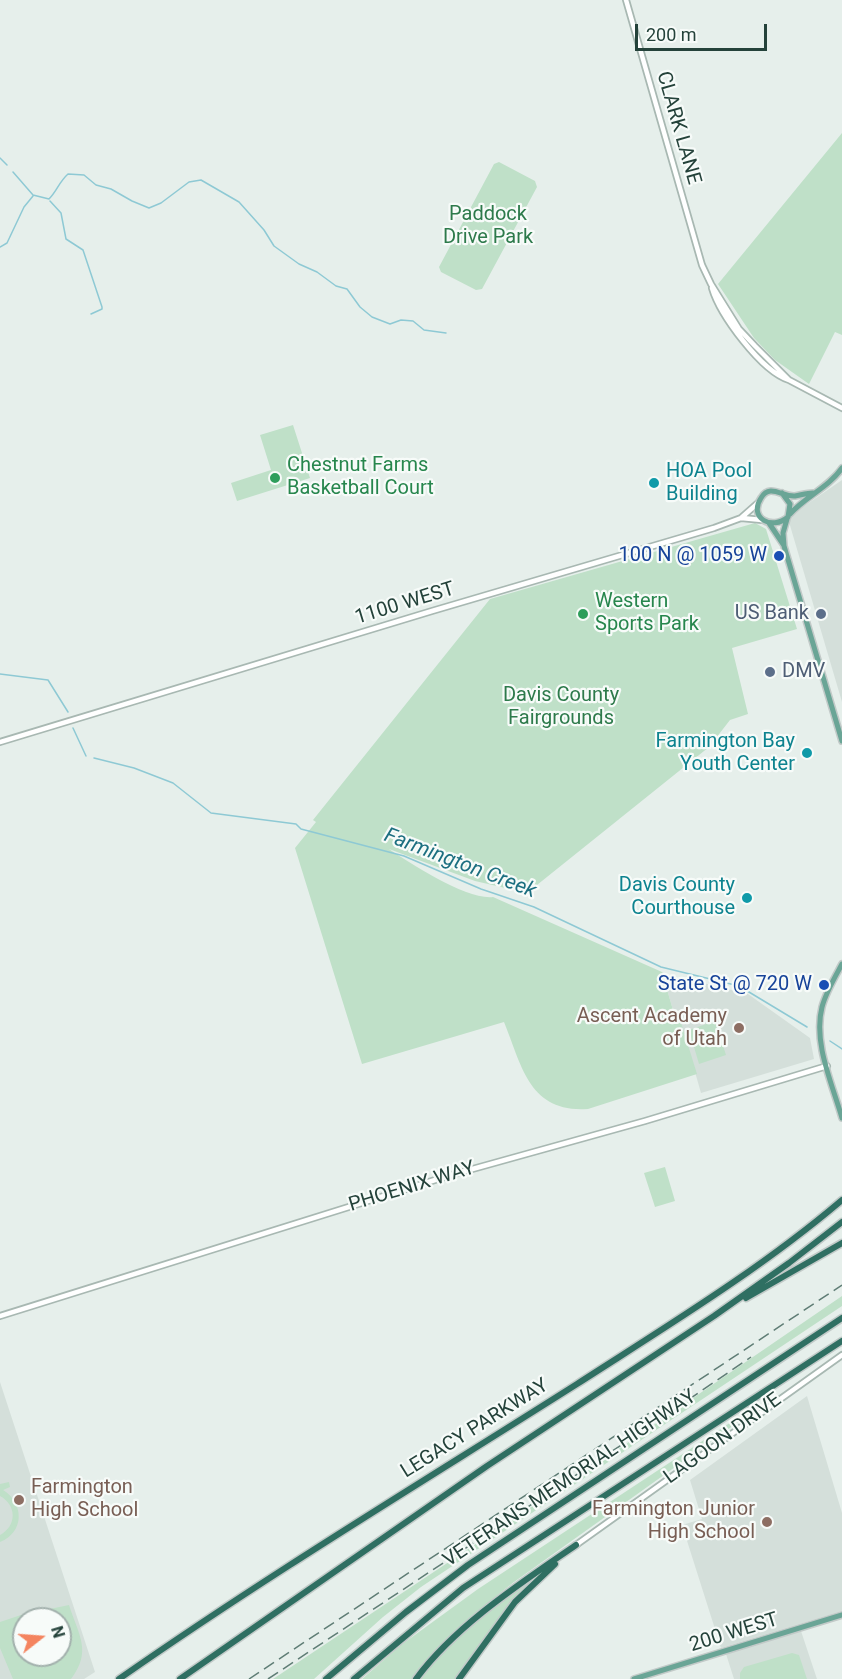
<!DOCTYPE html>
<html>
<head>
<meta charset="utf-8">
<style>
  body { margin:0 }
  #map { position:relative; width:842px; height:1679px; overflow:hidden; background:#e6efeb; font-family:Roboto,sans-serif }
  canvas { display:block }
  .north { position:absolute; left:12px; top:1607px; width:60px; height:60px; box-sizing:border-box; background:#f7fbf9; border:2px solid #a3b1ad; border-radius:50%; rotate:73deg; font-size:16px; font-weight:700; line-height:24px; text-align:center; color:#24423a }
  .north::after { content:''; display:block; margin:auto; width:21px; height:27px; background:#f4845f; clip-path:polygon(50% 0,100% 100%,50% 72%,0 100%) }
  .scale { position:absolute; left:635px; top:24px; width:132px; height:27px; box-sizing:border-box; border:3px solid #24423a; border-top:0; padding-left:8px; font-size:18px; line-height:21px; white-space:nowrap; color:#24423a; -webkit-text-stroke:4px #f7fbf9; paint-order:stroke }
</style>
</head>
<body>
<div id="map">
<canvas width="842" height="1679"></canvas>
<div class="north">N</div>
<div class="scale">200 m</div>
</div>
<script>
const g = document.querySelector('canvas').getContext('2d');
g.lineJoin = 'round';
function fillPath(path, color) { g.fillStyle = color; g.fill(path, 'evenodd'); }
function strokePath(path, color, width, dash) { g.strokeStyle = color; g.lineWidth = width; g.lineCap = dash ? 'butt' : 'round'; g.setLineDash(dash || []); g.stroke(path); }
function write(font, color, halo, rows, align = 'center') {
  g.font = font + ' Roboto,sans-serif'; g.lineWidth = 4.5; g.setLineDash([]); g.textBaseline = 'middle'; g.strokeStyle = halo; g.fillStyle = color; for (const [text, x, y, turn = 0] of rows) {
    g.save(); g.translate(x, y); g.rotate((+turn || 0) * Math.PI / 180); g.textAlign = isNaN(turn) ? turn : align; if (halo) g.strokeText(text, 0, 0); g.fillText(text, 0, 0); g.restore();
  }
}
fillPath(new Path2D(`
  M842 480V702L789 522 797 511Z
  M662 972 677 980 699 982 748 994 810 1038 814 1059 701 1093 679 1016 675 1017Z
  M0 1382 95 1672 84 1679H0ZM24 1619H60V1655H24Z
  M807 1396 842 1513V1611L721 1648 682 1525 702 1519 690 1480Z
  M801 1631 817 1679H734L726 1654Z`), '#d4dfda');
fillPath(new Path2D(`
  M842 133V335L835 332 809 384 775 360 754 338 718 284Z
  M499 162 535 181 537 187 482 289 476 290 441 272 439 267 494 164Z
  M293 425 310 478 237 501 231 483 271 470 260 435Z
  M755 523 766 529 797 629 732 648 748 714 730 720 709 747 527 893 475 881 389 849C411 864 467 900 493 897L662 972 675 1017 679 1016 697 1074 588 1109C529 1113 522 1066 504 1022L362 1064 295 848 316 822 313 820 490 599Z
  M715 1021 726 1055 699 1064 689 1030Z
  M665 1167 675 1201 655 1207 644 1173Z
  M842 1296V1306L421 1587 383 1617 314 1679H273L623 1446Z
  M760 1403 762 1405 514 1582C475 1612 444 1641 413 1679H362L401 1645 478 1589Z
  M9 1482 10 1487 3 1490C24 1503 25 1532 0 1542V1535C17 1526 17 1505 0 1496V1484Z
  M544 1569 502 1613 455 1679H421L441 1654 475 1621Z
  M69 1605C79 1636 92 1651 71 1679H13L0 1648V1622L21 1615ZM24 1619H60V1655H24Z
  M792 1653 799 1655 807 1679H740V1673L744 1667Z`), '#bfe0c8');
strokePath(new Path2D(`
  M0 158 7 165
  M13 172 33 195 49 199C57 191 59 182 68 174L84 175 96 185 111 189 132 201 149 208 161 203 189 182 201 180 239 202 264 230 274 246 299 264 317 272 336 286 347 289 360 307 372 317 390 324 401 320 413 321 424 330 446 333
  M50 201 61 213 66 239 83 250 102 307V309L91 314
  M0 247 7 243 24 207 33 196
  M0 674 48 680 68 712
  M73 728 86 756
  M94 758 134 768 173 783 211 813 296 824 301 829 404 856 481 889 534 907 661 967 739 986 807 1027
  M830 1041 842 1049`), '#8ec9d4', 1.5);
const minor = new Path2D(`
  M626 0 702 265 711 284 729 313 739 329 755 346 789 380 842 408
  M712 288C720 315 761 371 789 380
  M741 518 762 520
  M0 742 432 611 714 528 741 518 758 503
  M0 1316 451 1175 645 1121 827 1066
  M576 1545 842 1355`);
const major = new Path2D(`
  M782 493 790 504 788 517C772 531 748 518 761 498 770 483 782 497 795 496 801 495 807 493 813 493
  M790 514C805 497 829 487 842 468
  M787 519 783 533 784 546 842 741
  M769 523 783 544
  M842 964C835 977 826 992 822 1007 813 1043 832 1083 842 1118
  M634 1679 842 1615`);
const highway = new Path2D(`
  M746 1298 842 1243
  M119 1679C268 1575 424 1481 577 1384 667 1326 761 1269 842 1200
  M180 1679 487 1466 714 1316 789 1263 842 1222
  M326 1679 406 1612 468 1565 842 1318
  M354 1679 463 1588 842 1341
  M416 1679C456 1625 521 1583 576 1545
  M459 1679 515 1602 555 1564`);
strokePath(minor, '#a8b8b2', 8);
strokePath(major, '#c2cac8', 8);
strokePath(highway, '#c2cac8', 9);
strokePath(minor, '#fff', 4.5);
strokePath(major, '#6aa596', 5);
strokePath(highway, '#2f6f62', 6);
strokePath(new Path2D(`
  M249 1679 842 1285
  M268 1679 647 1428 751 1357`), '#5f7d75', 1.5, [12, 6]);
for (const [x, y, r, color] of [
  [275,478,6,"#2e9e5b"],
  [654,483,6,"#0f9aa8"],
  [779,556,6,"#1a4fb4"],
  [583,614,6,"#2e9e5b"],
  [821,614,6,"#5c6f8a"],
  [770,672,6,"#5c6f8a"],
  [807,753,6,"#0f9aa8"],
  [747,898,6,"#0f9aa8"],
  [824,985,6,"#1a4fb4"],
  [739,1028,6,"#8d6e63"],
  [19,1500,6,"#8d6e63"],
  [767,1522,6,"#8d6e63"]
]) { const dot = new Path2D(); dot.arc(x, y, r, 0, 2 * Math.PI); g.fillStyle = color; g.fill(dot); strokePath(dot, '#f7fbf9', 2); }
write('20px', '#24423a', '#f7fbf9', [
  ["CLARK LANE",678,128,74],
  ["1100 WEST",405,604,-17],
  ["PHOENIX WAY",412,1187,-17],
  ["LEGACY PARKWAY",475,1429,-32],
  ["LAGOON DRIVE",723,1439,-36],
  ["VETERANS MEMORIAL HIGHWAY",570,1479,-34],
  ["200 WEST",734,1633,-17]
]);
write('20px', '#2d7a4b', '#f7fbf9', [
  ["Paddock",488,215],
  ["Drive Park",488,238],
  ["Davis County",561,696],
  ["Fairgrounds",561,719]
]);
write('20px', '#27864d', '#f7fbf9', [
  ["Chestnut Farms",287,466],
  ["Basketball Court",287,489],
  ["Western",595,602],
  ["Sports Park",595,625]
], 'left');
write('20px', '#0d838f', '#f7fbf9', [
  ["HOA Pool",666,472,"left"],
  ["Building",666,495,"left"],
  ["Farmington Bay",795,742],
  ["Youth Center",795,765],
  ["Davis County",735,886],
  ["Courthouse",735,909]
], 'right');
write('20px', '#164399', '#f7fbf9', [
  ["100 N @ 1059 W",767,556],
  ["State St @ 720 W",812,985]
], 'right');
write('20px', '#4e5e75', '#f7fbf9', [
  ["US Bank",809,614],
  ["DMV",782,672,"left"]
], 'right');
write('20px', '#785e54', '#f7fbf9', [
  ["Ascent Academy",727,1017],
  ["of Utah",727,1040],
  ["Farmington",31,1488,"left"],
  ["High School",31,1511,"left"],
  ["Farmington Junior",755,1510],
  ["High School",755,1533]
], 'right');
write('italic 21px', '#1c6f80', '#f7fbf9', [
  ["Farmington Creek",460,864,21]
]);
</script>
</body>
</html>
